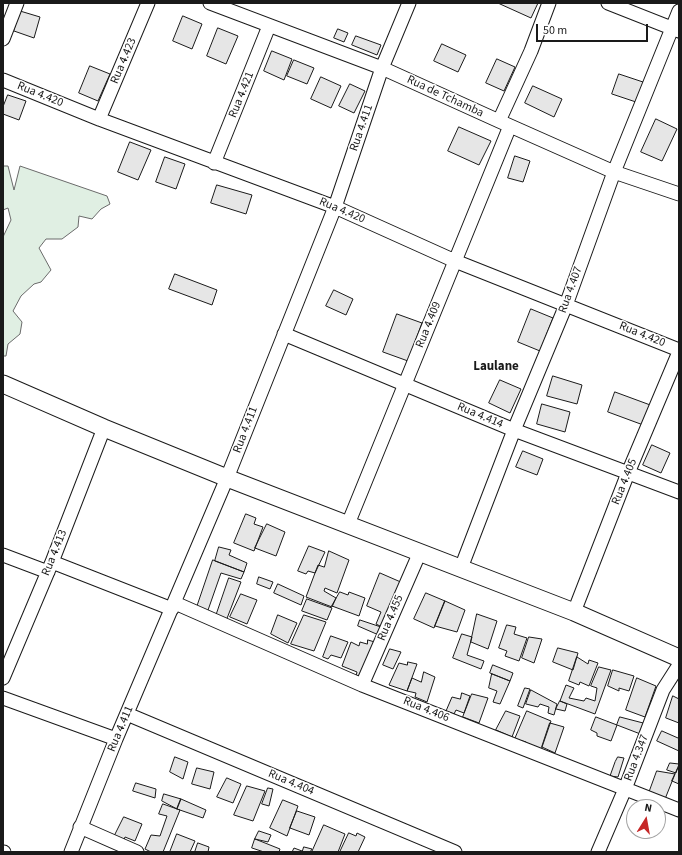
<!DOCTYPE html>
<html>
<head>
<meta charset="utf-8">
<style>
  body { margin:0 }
  #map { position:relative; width:682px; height:855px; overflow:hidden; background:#fff; font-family:"Source Sans 3",sans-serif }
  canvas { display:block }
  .frame { position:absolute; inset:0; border:4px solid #1a1a1a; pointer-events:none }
  .north { position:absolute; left:626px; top:799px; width:40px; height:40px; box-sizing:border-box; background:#fff; border:1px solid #a3a3a3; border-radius:50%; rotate:11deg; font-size:11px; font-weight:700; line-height:16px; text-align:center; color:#1a1a1a }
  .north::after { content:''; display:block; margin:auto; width:14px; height:18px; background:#c62828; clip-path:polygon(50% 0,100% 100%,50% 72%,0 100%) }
  .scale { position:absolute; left:536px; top:24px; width:112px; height:18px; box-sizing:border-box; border:2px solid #1a1a1a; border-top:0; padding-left:5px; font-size:12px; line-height:14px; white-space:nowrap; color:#1a1a1a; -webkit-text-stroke:3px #fff; paint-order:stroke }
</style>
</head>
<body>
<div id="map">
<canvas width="682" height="855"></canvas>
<div class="frame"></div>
<div class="north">N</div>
<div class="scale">50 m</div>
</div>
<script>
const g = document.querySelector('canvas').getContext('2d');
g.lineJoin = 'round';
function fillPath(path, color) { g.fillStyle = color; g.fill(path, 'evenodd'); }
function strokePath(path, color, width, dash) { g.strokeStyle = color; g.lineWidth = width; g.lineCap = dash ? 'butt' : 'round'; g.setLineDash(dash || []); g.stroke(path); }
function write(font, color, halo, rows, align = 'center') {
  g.font = font + ' "Source Sans 3",sans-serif'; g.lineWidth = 3; g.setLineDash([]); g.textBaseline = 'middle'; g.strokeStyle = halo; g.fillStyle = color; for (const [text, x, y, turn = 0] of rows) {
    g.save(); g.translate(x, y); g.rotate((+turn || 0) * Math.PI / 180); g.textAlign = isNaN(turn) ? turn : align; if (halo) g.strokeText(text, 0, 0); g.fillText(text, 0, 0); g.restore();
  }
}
const green = new Path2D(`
  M3 166H8L14 190 20 166 107 196 110 204 101 209 92 219 79 216 78 227 62 239H46L39 248 51 270 41 282 34 284 21 296 13 311 22 322 20 334 8 344 6 356H3V237L11 220 8 208 3 210Z`);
fillPath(green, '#e0efe3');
strokePath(green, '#6a6a6a', 1);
const building = new Path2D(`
  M501 3H538L531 18 500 4Z
  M20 11 40 17 34 38 14 31Z
  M183 16 202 24 192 49 173 41Z
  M218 28 238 36 226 64 207 56Z
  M338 29 348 33 344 42 334 38Z
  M356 36 381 45 377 55 352 45Z
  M442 44 466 55 458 72 434 61Z
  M272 51 292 59 284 80 264 71Z
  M497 59 515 67 504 91 486 83Z
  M294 60 314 68 307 84 287 76Z
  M90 66 110 74 98 101 79 93Z
  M619 74 646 83 639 103 612 94Z
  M321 77 341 86 331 108 311 99Z
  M350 84 365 91 354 113 339 106Z
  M533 86 562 99 554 117 525 103Z
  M8 95 26 101 19 120 3 114V107Z
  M656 119 677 129 662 161 641 152Z
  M459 127 491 141 479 165 448 151Z
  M130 142 151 150 138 180 118 172Z
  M515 156 530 161 523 182 508 178Z
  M165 157 185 164 176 189 156 182Z
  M217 185 252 195 246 214 211 203Z
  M175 274 217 290 212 305 169 289Z
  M334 290 353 299 346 315 326 306Z
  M531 309 553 318 540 351 518 342Z
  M397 314 422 323 408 361 383 352Z
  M553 376 582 385 577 404 547 396Z
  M500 380 521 389 510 413 489 403Z
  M615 392 653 406 646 426 608 412Z
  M542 404 570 412 565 432 537 424Z
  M652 445 670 453 661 473 643 465Z
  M523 451 543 459 537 475 516 467Z
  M246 514 256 518 254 524 263 527 254 551 234 543Z
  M267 524 285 532 276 556 255 548Z
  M309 546 325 552 315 573 308 571 306 574 298 571Z
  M219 547 231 550 229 555 247 563 244 572 215 561Z
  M329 551 349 560 337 593 325 588 324 591 336 598 332 607 306 597 318 565 324 567Z
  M213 560 244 572 241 579 221 573 207 613 196 610Z
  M380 573 403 583 386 629 376 624 381 612 367 606Z
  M259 577 273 582 270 589 257 584Z
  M229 578 241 582 226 621 216 616Z
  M278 584 304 596 301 605 274 593Z
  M340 592 348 595 349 592 365 598 359 616 332 606Z
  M426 593 445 601 434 628 414 619Z
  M241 594 257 600 247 624 230 617Z
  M307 599 332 608 327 620 302 611Z
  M445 601 465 610 457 632 435 626Z
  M477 614 497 621 488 649 471 642Z
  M278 615 297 623 288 643 271 634Z
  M304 615 326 622 314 651 291 644Z
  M360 620 384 628 381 636 358 626Z
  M507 625 516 627 514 634 527 638 519 661 505 656 507 651 499 648Z
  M462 634 472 637 467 655 484 661 481 669 453 658Z
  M331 636 348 642 341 658 331 655 328 659 323 657Z
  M529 637 542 639 534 663 522 658Z
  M368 640 378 643 363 679 356 676 357 672 342 666 351 642 359 646 360 642 367 644Z
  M558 648 578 653 573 670 553 662Z
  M390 649 401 652 393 669 383 665Z
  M577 657 588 664 589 660 598 663 589 686 580 682 579 685 569 681Z
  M408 662 417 664 407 691 389 685 399 663 407 665Z
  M493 665 513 673 510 681 490 673Z
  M599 667 611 670 595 714 560 701 566 685 574 688 569 698 584 701 586 698 595 701 597 688 591 686Z
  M613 670 634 676 629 691 619 688V691L608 686Z
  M424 672 435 677 427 702 415 697 416 693 407 691 412 678 421 682Z
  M492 674 510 681 500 704 493 702 497 691 489 688Z
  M637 678 656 686 645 717 626 710Z
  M525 688 530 689 523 708 518 706Z
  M531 690 557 704 554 715 548 713 549 707 540 704 538 707 526 704Z
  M462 693 470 696 464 713 456 710 454 714 446 711 452 697 460 699Z
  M472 694 488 698 479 723 463 717Z
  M673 696 679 699V723L666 718Z
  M560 701 567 704 565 711 556 709Z
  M506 711 520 716 512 737 496 730Z
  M527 711 551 721 541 750 525 744 526 742 515 739Z
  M596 717 617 725 611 741 597 736V733L591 730Z
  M620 717 647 724 643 735 617 725Z
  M550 723 564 727 555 753 542 747Z
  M662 731 678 738 679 737V751L657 741Z
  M175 757 188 762 183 779 170 772Z
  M618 757 624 758 618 777 610 776 615 762Z
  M670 763 679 764 676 773 667 770Z
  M197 768 214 772 210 789 192 784Z
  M678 768H679V784L672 781Z
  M657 771 675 774 665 799 649 793Z
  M227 778 241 784 233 803 217 797Z
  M136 783 156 789 155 798 133 791Z
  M247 786 265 791 253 821 234 815Z
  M268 788 273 789 269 806 262 804Z
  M164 794 181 799 177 809 162 801Z
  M181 799 206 810 203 818 177 809Z
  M283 800 298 806 287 836 270 828Z
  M163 804 180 810 163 852H151L145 849 151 835 160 836 167 816 159 814Z
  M297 811 315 817 309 835 290 828Z
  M124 817 142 824 135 841 125 837 123 842 114 837Z
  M324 825 345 834 338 852H312Z
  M259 831 271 835 268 842 255 839Z
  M349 833 356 836 357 833 365 837 358 852H340Z
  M177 834 195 841 190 852H170Z
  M255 839 280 849 279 852H264L252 848Z
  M198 843 209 847 208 852H195Z
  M304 847 312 849 310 852H292L294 848 302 851Z`);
fillPath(building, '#e6e6e6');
strokePath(building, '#1a1a1a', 1);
const minor = new Path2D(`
  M210 3 382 68 499 121 614 172 679 194
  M608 3 679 31
  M3 39 17 3
  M3 80 99 119 335 207 455 261 679 350
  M99 119 148 3
  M499 121 531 51 549 3
  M214 163 269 26
  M284 334 514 430 679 492
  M348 524 510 126
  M3 555 48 572
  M52 562 172 609
  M461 568 514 430 566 305 614 172 679 11
  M175 603 362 685 679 810
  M574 612 628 473 679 352
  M3 678 52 562 104 428
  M362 685 420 552
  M3 698 116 739
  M127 714 455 852
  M80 827 137 852
  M3 852H4
  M71 852 116 739 227 478 335 207 382 68 409 3
  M598 852 625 789 663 690 679 665`);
const tertiary = new Path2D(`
  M3 384 104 428 227 478 574 612 679 658`);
strokePath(minor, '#1a1a1a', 15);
strokePath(tertiary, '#1a1a1a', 19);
strokePath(minor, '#fff', 13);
strokePath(tertiary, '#fff', 17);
write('12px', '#1a1a1a', '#fff', [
  ["Rua 4.423",124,61,-67],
  ["Rua 4.420",40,95,22],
  ["Rua 4.421",242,95,-68],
  ["Rua de Tchamba",445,97,25],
  ["Rua 4.411",362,128,-71],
  ["Rua 4.420",342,211,23],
  ["Rua 4.407",571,290,-70],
  ["Rua 4.409",429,325,-68],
  ["Rua 4.420",642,335,22],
  ["Rua 4.414",480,416,23],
  ["Rua 4.411",246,430,-69],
  ["Rua 4.405",625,482,-68],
  ["Rua 4.413",55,553,-68],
  ["Rua 4.455",391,618,-67],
  ["Rua 4.406",426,710,22],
  ["Rua 4.411",121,729,-67],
  ["Rua 4.347",637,758,-69],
  ["Rua 4.404",291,783,23]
]);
write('bold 13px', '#1a1a1a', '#fff', [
  ["Laulane",496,367]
]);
</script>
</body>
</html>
